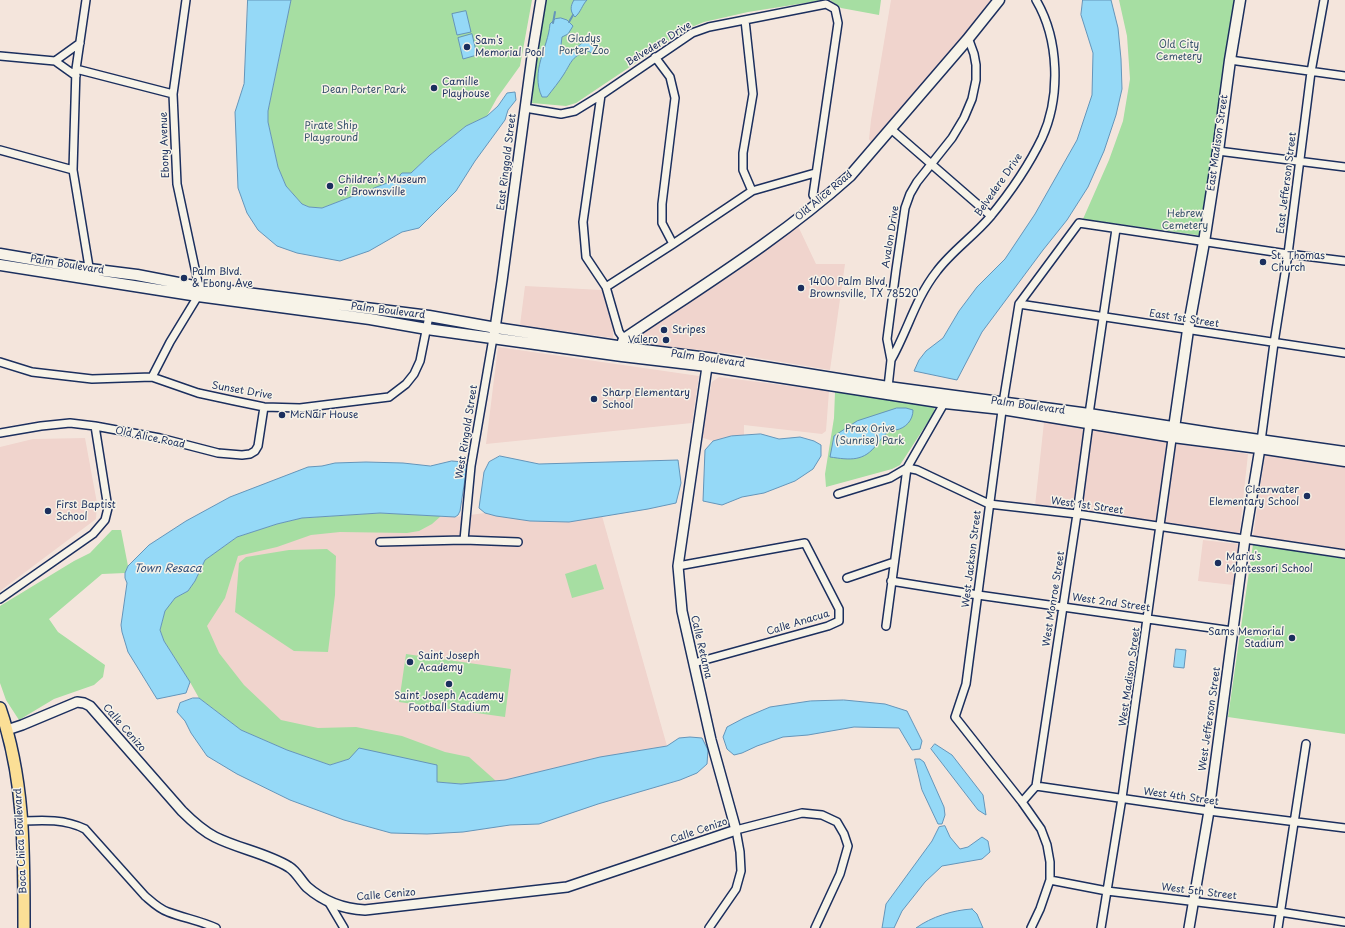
<!DOCTYPE html>
<html>
<head>
<meta charset="utf-8">
<style>
  body { margin:0 }
  canvas { display:block; background:#f4e5dc }
</style>
</head>
<body>
<canvas width="1345" height="928"></canvas>
<script>
const g = document.querySelector('canvas').getContext('2d');
g.lineJoin = 'round';
function fillPath(path, color) { g.fillStyle = color; g.fill(path, 'evenodd'); }
function strokePath(path, color, width, dash) { g.strokeStyle = color; g.lineWidth = width; g.lineCap = dash ? 'butt' : 'round'; g.setLineDash(dash || []); g.stroke(path); }
function write(font, color, halo, rows, align = 'center') {
  g.font = font + ' "Playpen Sans",sans-serif'; g.lineWidth = 3; g.setLineDash([]); g.textBaseline = 'middle'; g.strokeStyle = halo; g.fillStyle = color; for (const [text, x, y, turn = 0] of rows) {
    g.save(); g.translate(x, y); g.rotate((+turn || 0) * Math.PI / 180); g.textAlign = isNaN(turn) ? turn : align; if (halo) g.strokeText(text, 0, 0); g.fillText(text, 0, 0); g.restore();
  }
}
fillPath(new Path2D(`
  M891 0H992L976 24 872 144 869 139 871 120Z
  M798 226 816 264H845L830 370 734 354 630 342 632 338Z
  M525 286 602 290 613 329V338L520 325Z
  M498 347 699 376 692 423 486 444Z
  M719 377 829 391 826 431 822 434 744 425V435L731 436 713 441 700 437 712 382Z
  M1044 422 1248 454 1239 537 1035 506Z
  M85 438 97 503 96 519 0 591V447L33 439Z
  M1265 455 1345 467V550L1253 536Z
  M485 513 530 521 569 522 602 516 667 746 600 757 505 780 461 784 199 698 190 682 216 552 410 515 455 517Z
  M1203 540 1238 544 1233 585 1198 581Z`), '#f0d4cd');
fillPath(new Path2D(`
  M291 0H532L520 66 497 98 487 116 466 126 430 155 411 173H402L401 178 322 208 309 207 302 204 286 186 278 167 268 122V111Z
  M545 0H824L748 12 704 22 689 28 673 38 576 103 566 106 532 103 536 58Z
  M830 0H881L879 15 841 8Z
  M1119 0H1238L1204 236 1083 219 1109 160 1123 121 1130 79 1127 36Z
  M835 392 931 403 935 407 933 414 900 465 892 469 826 487 825 474 834 418Z
  M380 513 441 516 432 524 419 531 407 533 340 532 311 535 277 547 238 556 225 598 207 626 219 653 244 685 281 720 318 728 356 727 402 736 445 752 469 757 496 781 461 784 437 782 349 759 330 765 287 750 241 730 199 698 190 682 164 641 160 630 165 611 168 605 175 598 188 591 195 581 205 560 237 537 277 524 302 518Z
  M112 530H121L128 566 125 573 102 574 49 619 58 632 105 665 103 677 94 685 54 699 19 720 6 700 0 683V606L74 561 90 553Z
  M1253 544 1345 559V734L1228 717Z
  M327 549 336 556 335 595 328 652 294 651 235 612 239 563 246 557 289 550Z
  M596 564 604 589 572 598 565 574Z
  M406 654 511 669 505 717 399 702Z`), '#a6dea2');
const water = new Path2D(`
  M248 0H291L268 111V122L278 167 286 186 302 204 309 207 322 208 400 178V175L402 173H411L430 155 466 126 487 116 498 106 507 93 515 92 516 100 508 110 505 120 475 161 456 191 419 228 402 232 369 251 340 261 297 253 277 246 258 230 247 213 238 188 235 112 244 84Z
  M574 0H587C582 5 581 12 575 17 570 12 570 6 574 0Z
  M1083 0H1111L1118 28 1121 59 1122 89 1116 115 1104 151 1088 187 1067 220 1043 250 982 332 957 380 914 371 919 360 926 351 943 338 959 311 977 287 1005 259 1035 214 1077 140 1092 95 1093 53 1081 15Z
  M466 11 471 32 457 35 452 14Z
  M561 18 567 20 573 26 568 34 562 37 561 45 564 52 572 51 586 40 595 37V55L588 51C572 56 572 61 564 74 559 82 553 89 547 97H542C530 71 548 48 550 24L555 19Z
  M472 34 477 55 463 59 458 38Z
  M897 408H906L913 410C913 420 906 428 896 430 894 431 892 430 890 431 885 433 881 440 877 444 864 462 850 460 830 457L834 436 857 421Z
  M761 434 779 439 800 437 814 441 821 445V456L813 469 795 481 764 493 742 497 722 505 703 501 705 450 713 441 731 436Z
  M500 456 539 464 678 460 681 483 676 503 648 509 569 522 530 521 496 516 485 513 479 508 484 472 489 462Z
  M452 461 463 462 467 466 460 511 458 515 455 517 380 513 302 518 277 524 237 537 205 560 195 581 188 591 175 598 165 611 160 630 164 641 190 682 186 693 157 699 128 652 122 632 121 625 127 583 125 578V573L128 566 149 545 186 521 230 497 308 467 322 466 335 463 366 462 403 463 430 466Z
  M1176 649 1186 650 1184 668 1174 667Z
  M193 698H199L241 730 287 750 330 765 349 759 359 748 437 765V782L461 784 505 780 600 757 667 746 679 738 690 737 702 738 708 750 707 764 697 773 680 780 598 804 539 824 510 825 463 832 427 834 391 833 344 820 290 800 237 774 207 756 191 733 185 721 177 712 180 703Z
  M844 700 885 704 907 711 922 741 920 749 912 750 899 728 854 727 808 735 783 737 757 746 742 753 734 755 727 749 723 737 727 727 744 718 770 707 810 701Z
  M935 744 952 755 983 795 986 815 978 810 931 749Z
  M915 759H920L924 762 944 807 945 815 942 824H938L922 790Z
  M945 826 950 837 960 849 968 847 982 837 988 841 990 852 982 859 942 866 925 882 902 911 894 928H882L886 904 932 841 939 827Z
  M972 909 977 914 983 928H916C931 917 953 910 972 909Z`);
fillPath(water, '#95d9f7');
strokePath(water, '#6495ba', 1);
strokePath(new Path2D(`
  M569 22 573 15
  M553 23 555 12`), '#6495ba', 2);
const minor = new Path2D(`
  M86 0 76 69 73 170 90 273
  M745 20 753 94 743 153V170L752 191
  M0 56 55 61 76 76
  M655 57 670 77 675 98 662 204V223L673 244
  M1230 60 1345 76
  M55 61 80 43
  M76 69 173 94
  M601 95 583 222 586 257 606 287 619 332 624 339
  M525 108 561 114 575 111 601 95 692 33 709 27 826 4 835 9 838 23 813 195 818 203
  M891 129 991 216
  M0 150 73 170
  M1218 151 1345 167
  M606 287 673 244 752 191 815 173
  M1019 304 1345 353
  M891 360C908 330 915 299 937 271 952 251 974 236 990 217 1009 194 1029 165 1042 138 1061 96 1059 39 1036 0
  M0 362 32 372 92 379 152 377 198 393 235 401 264 407 300 408 389 397 406 384 414 374 420 361 429 316
  M152 377 170 342 198 296 199 287 177 184 173 94 186 0
  M888 387 891 360 887 339 896 270 905 208 910 194 917 182 952 138 964 118 972 99 976 80V65L974 54 970 43 967 40
  M0 433 41 426 70 423 95 426 160 438 218 453 242 455 250 454 255 451 258 446 264 407
  M1261 441 1274 343 1288 254 1311 72 1324 0
  M838 494 890 478 907 468 917 470 989 504 1077 514 1345 554
  M464 540 471 466 493 338
  M380 542 464 540 518 542
  M678 566 805 543 839 609V621L828 626 694 663
  M847 578 894 562
  M891 581 978 595 1233 631
  M0 599 93 534 105 520 108 508 95 426
  M886 626 907 468 946 400
  M1036 786 1077 514 1089 423V414L1116 229
  M1022 802 1036 786 1209 811 1345 828
  M22 821C44 820 65 819 85 829L145 896C152 902 159 909 168 912 184 918 201 921 216 928
  M1050 880 1107 891 1280 912 1345 922
  M328 901 344 928
  M709 928 736 889 741 871 740 852 736 830 802 813 822 815 837 822 844 834 848 846 840 874 815 928
  M1031 928 1040 909 1050 880V862L1047 845 1041 829 1022 802 955 717 966 684 1003 403 1019 304 1079 223 1288 254 1345 261
  M1101 928 1122 798 1173 432
  M1278 928 1306 744`);
const tertiary = new Path2D(`
  M494 335 502 281 533 49 541 0
  M7 730 22 725 77 702 84 703 90 706 182 811C192 821 203 831 215 837 239 849 266 853 289 867 296 871 301 881 307 887 323 901 344 909 365 910L567 887 736 830 711 740 682 611 678 566 708 360
  M1189 928 1209 811 1245 539 1261 442`);
const secondary = new Path2D(`
  M0 254 89 269 137 275 199 287 429 316 496 328 644 350 708 358 888 387 1089 414 1217 434 1345 452
  M0 265 198 296 370 319 427 329 622 356 707 366 945 403 1002 409 1173 437 1259 448 1345 461
  M622 352 621 347 624 339C701 287 781 238 850 176L967 40 999 0
  M1174 428 1188 330 1204 242 1218 151 1230 60 1240 0`);
const primary = new Path2D(`
  M0 708C25 780 24 853 24 928`);
strokePath(minor, '#1b2f5e', 10);
strokePath(tertiary, '#1b2f5e', 12);
strokePath(secondary, '#1b2f5e', 13);
strokePath(primary, '#1b2f5e', 14);
strokePath(minor, '#f7f3e8', 7);
strokePath(tertiary, '#f7f3e8', 9);
strokePath(secondary, '#f7f3e8', 10);
strokePath(primary, '#fbdf96', 11);
for (const [x, y, r, color] of [
  [467,47,4,"#1b2f5e"],
  [434,88,4,"#1b2f5e"],
  [330,186,4,"#1b2f5e"],
  [1263,262,4,"#1b2f5e"],
  [184,278,4,"#1b2f5e"],
  [801,288,4,"#1b2f5e"],
  [664,330,4,"#1b2f5e"],
  [666,340,4,"#1b2f5e"],
  [594,399,4,"#1b2f5e"],
  [282,415,4,"#1b2f5e"],
  [1307,496,4,"#1b2f5e"],
  [48,511,4,"#1b2f5e"],
  [1218,563,4,"#1b2f5e"],
  [1292,638,4,"#1b2f5e"],
  [410,662,4,"#1b2f5e"],
  [449,684,4,"#1b2f5e"]
]) { const dot = new Path2D(); dot.arc(x, y, r, 0, 2 * Math.PI); g.fillStyle = color; g.fill(dot); strokePath(dot, '#f7f3e8', 1.5); }
write('10px', '#37526c', '#f7f3e8', [
  ["Gladys",584,39],
  ["Porter Zoo",584,51],
  ["Old City",1179,45],
  ["Cemetery",1179,57],
  ["Dean Porter Park",364,90],
  ["Pirate Ship",331,126],
  ["Playground",331,138],
  ["Hebrew",1185,214],
  ["Cemetery",1185,226],
  ["Prax Orive",870,429],
  ["(Sunrise) Park",870,441]
]);
write('10px', '#1b2f5e', '#f7f3e8', [
  ["Sam's",475,41],
  ["Memorial Pool",475,53],
  ["Camille",442,82],
  ["Playhouse",442,94],
  ["Children’s Museum",338,180],
  ["of Brownsville",338,192],
  ["St. Thomas",1271,256],
  ["Church",1271,268],
  ["Palm Blvd.",192,272],
  ["& Ebony Ave",192,284],
  ["1400 Palm Blvd,",809,282],
  ["Brownsville, TX 78520",809,294],
  ["Stripes",672,330],
  ["Valero",658,340,"right"],
  ["Sharp Elementary",602,393],
  ["School",602,405],
  ["McNair House",290,415],
  ["Clearwater",1299,490,"right"],
  ["Elementary School",1299,502,"right"],
  ["First Baptist",56,505],
  ["School",56,517],
  ["Maria's",1226,557],
  ["Montessori School",1226,569],
  ["Sams Memorial",1284,632,"right"],
  ["Stadium",1284,644,"right"],
  ["Saint Joseph",418,656],
  ["Academy",418,668],
  ["Saint Joseph Academy",449,696,"center"],
  ["Football Stadium",449,708,"center"]
], 'left');
write('10px', '#1b2f5e', '#f7f3e8', [
  ["Belvedere Drive",659,44,-32],
  ["East Madison Street",1218,143,-82],
  ["Ebony Avenue",165,145,-92],
  ["East Ringgold Street",507,162,-83],
  ["East Jefferson Street",1287,183,-83],
  ["Belvedere Drive",999,185,-55],
  ["Old Alice Road",824,196,-40],
  ["Avalon Drive",891,237,-81],
  ["Palm Boulevard",67,265,9],
  ["Palm Boulevard",388,311,7],
  ["East 1st Street",1184,319,9],
  ["Palm Boulevard",708,359,8],
  ["Sunset Drive",242,391,10],
  ["Palm Boulevard",1028,406,8],
  ["West Ringold Street",467,432,-81],
  ["Old Alice Road",150,438,12],
  ["West 1st Street",1087,506,8],
  ["West Jackson Street",972,559,-83],
  ["West Monroe Street",1054,599,-81],
  ["West 2nd Street",1111,603,8],
  ["Calle Anacua",798,623,-17],
  ["Calle Retama",701,647,77],
  ["West Madison Street",1130,677,-82],
  ["West Jefferson Street",1210,719,-82],
  ["Calle Cenizo",124,728,49],
  ["West 4th Street",1181,797,8],
  ["Calle Cenizo",699,831,-19],
  ["Boca Chica Boulevard",21,841,-93],
  ["West 5th Street",1199,892,7],
  ["Calle Cenizo",386,895,-5]
]);
write('italic 11px', '#33517d', '#f7f3e8', [
  ["Town Resaca",168,569]
]);
</script>
</body>
</html>
